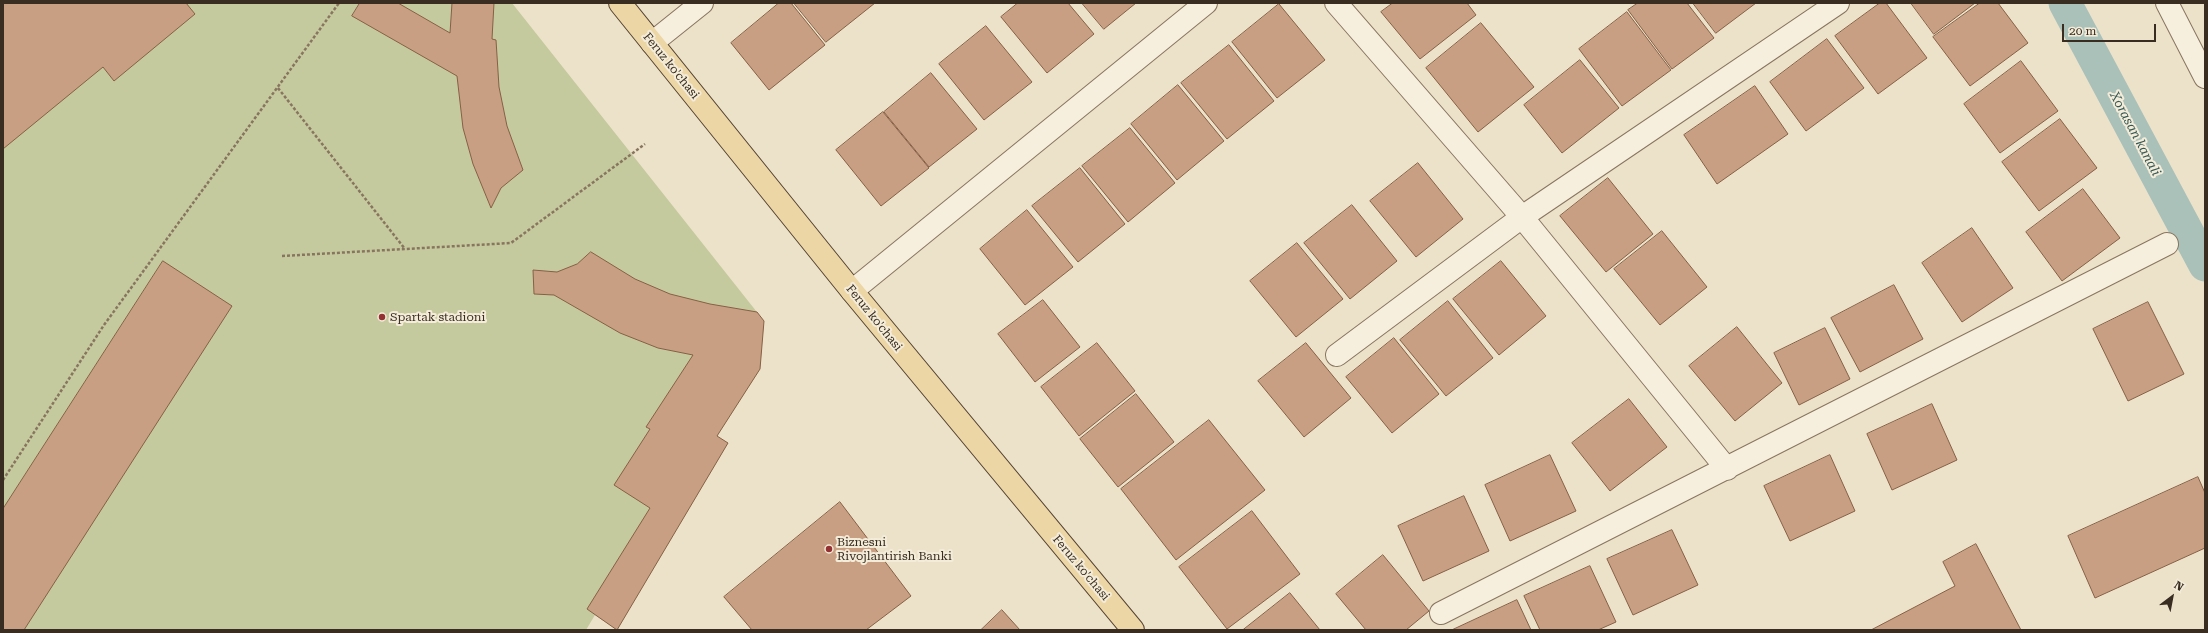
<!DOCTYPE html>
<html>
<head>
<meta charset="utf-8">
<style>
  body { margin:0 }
  #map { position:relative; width:2208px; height:633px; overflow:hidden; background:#ece2c9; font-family:"Roboto Serif",serif }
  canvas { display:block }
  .frame { position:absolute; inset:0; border:4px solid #392d21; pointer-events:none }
  .north { position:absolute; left:2152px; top:577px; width:40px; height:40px; -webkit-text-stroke:3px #f4ecd9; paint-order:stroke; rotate:32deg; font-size:11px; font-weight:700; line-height:16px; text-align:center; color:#392d21 }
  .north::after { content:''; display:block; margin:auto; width:14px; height:18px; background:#392d21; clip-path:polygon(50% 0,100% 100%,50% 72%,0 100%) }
  .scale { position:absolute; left:2062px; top:24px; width:94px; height:18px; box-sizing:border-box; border:2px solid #392d21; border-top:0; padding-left:5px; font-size:12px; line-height:14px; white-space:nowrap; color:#392d21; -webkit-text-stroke:3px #f4ecd9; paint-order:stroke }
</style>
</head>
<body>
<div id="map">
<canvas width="2208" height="633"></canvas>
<div class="frame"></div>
<div class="north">N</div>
<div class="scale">20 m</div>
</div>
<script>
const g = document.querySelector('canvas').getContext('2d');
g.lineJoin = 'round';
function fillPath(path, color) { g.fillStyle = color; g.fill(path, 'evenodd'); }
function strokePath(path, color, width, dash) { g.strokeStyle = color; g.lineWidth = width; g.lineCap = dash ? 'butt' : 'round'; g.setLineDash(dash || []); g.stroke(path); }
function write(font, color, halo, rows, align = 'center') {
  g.font = font + ' "Roboto Serif",serif'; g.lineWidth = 4; g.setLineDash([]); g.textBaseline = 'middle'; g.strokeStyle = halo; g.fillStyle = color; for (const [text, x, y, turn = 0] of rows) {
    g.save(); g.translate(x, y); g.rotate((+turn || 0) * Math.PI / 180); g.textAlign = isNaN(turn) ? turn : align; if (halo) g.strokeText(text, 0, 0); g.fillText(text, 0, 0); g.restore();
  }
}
fillPath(new Path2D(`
  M3 3H512L764 321 760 369 717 436 728 443 617 630 595 615 586 630H3Z`), '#c5ca9e');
strokePath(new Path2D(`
  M2065 3 2205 265`), '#aac1ba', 33);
const building = new Path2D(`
  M3 3H186L195 14 114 81 103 67 3 149Z
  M360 3H398L450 33 452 3H494L492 39 496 40 499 87 507 126 523 170 501 188 491 208 473 164 463 128 457 76 352 16Z
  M779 3H791L825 45 769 90 731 43Z
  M794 3H875L826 42Z
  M1018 3H1068L1094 34 1047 73 1001 17Z
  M1082 3H1136L1104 29Z
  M1393 3H1467L1476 15 1420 59 1381 12Z
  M1638 3H1687L1714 38 1672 69 1628 10Z
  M1693 3H1756L1716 33Z
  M1880 3H1886L1927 58 1878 94 1835 36Z
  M1911 3H1975L1934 34Z
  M1980 3H1998L2028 43 1970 86 1933 37Z
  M1279 4 1325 60 1277 98 1232 42Z
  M1627 12 1671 70 1622 106 1579 49Z
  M1481 23 1534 87 1478 132 1426 68Z
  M986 26 1032 82 984 120 939 64Z
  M1827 39 1864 88 1806 131 1770 82Z
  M1229 45 1274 101 1227 139 1181 83Z
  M1580 60 1619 108 1562 153 1524 105Z
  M2021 61 2058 111 2000 153 1964 104Z
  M931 73 977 129 929 167 884 112Z
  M1178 85 1224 141 1177 180 1131 124Z
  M1755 86 1788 134 1717 184 1684 135Z
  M883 112 929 168 881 206 836 150Z
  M2060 119 2097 168 2039 211 2002 162Z
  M1130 128 1175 183 1128 222 1082 166Z
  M1418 163 1463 219 1416 257 1370 201Z
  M1080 168 1125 224 1078 262 1032 206Z
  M1608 178 1653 234 1606 272 1560 216Z
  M2083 189 2120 238 2062 281 2026 232Z
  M1352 205 1397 261 1350 299 1304 243Z
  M1027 210 1073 267 1025 305 980 249Z
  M1972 228 2013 288 1962 322 1922 263Z
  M1662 231 1707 287 1660 325 1614 269Z
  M1297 243 1343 299 1296 337 1250 281Z
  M591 252 635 279 670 294 710 304 757 312 764 321 760 369 717 436 728 443 617 630 587 609 650 508 614 485 650 429 646 427 693 355 658 348 620 333 554 295 534 294 533 270 557 272 577 264Z
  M163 261 232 306 24 630H3V509Z
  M1501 261 1546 316 1499 355 1453 299Z
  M1894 285 1923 339 1860 372 1831 318Z
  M1043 300 1080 347 1035 382 998 334Z
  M1448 301 1493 358 1446 396 1400 340Z
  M2148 302 2184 374 2128 401 2093 329Z
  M1737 327 1782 383 1735 421 1689 366Z
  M1825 328 1850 379 1799 405 1774 353Z
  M1394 338 1439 394 1392 433 1346 377Z
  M1097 343 1135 391 1079 436 1041 387Z
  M1306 343 1351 398 1304 437 1258 381Z
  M1136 394 1174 442 1118 487 1080 439Z
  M1629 399 1667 447 1610 491 1572 443Z
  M1932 404 1957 460 1892 490 1867 434Z
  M1209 420 1265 490 1176 560 1121 489Z
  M1550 455 1576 511 1510 541 1485 485Z
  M1830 455 1855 511 1790 541 1764 486Z
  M2198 477 2205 493V548L2095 598 2068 536Z
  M1464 496 1489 551 1423 581 1398 526Z
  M840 502 911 596 866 630H752L724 597Z
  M1252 511 1300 574 1227 629 1179 567Z
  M1672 530 1698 585 1633 615 1607 559Z
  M1976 544 2021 630H1871L1955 586 1943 562Z
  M1383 555 1429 611 1406 630H1366L1336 594Z
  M1590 566 1616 622 1598 630H1540L1524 596Z
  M1290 593 1320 630H1243Z
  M1517 600 1531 630H1452Z
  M1002 610 1020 630H981Z`);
fillPath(building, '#c89f82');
strokePath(building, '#866046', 1);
const minor = new Path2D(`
  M1336 3 1522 217 1727 469
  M2167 3 2205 77
  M652 43 702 3
  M852 291 1206 3
  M1337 355 1522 217 1838 3
  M1441 613 2167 244`);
const major = new Path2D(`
  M620 3 852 291 1133 630`);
strokePath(minor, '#88755f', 24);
strokePath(major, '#564333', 24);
strokePath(new Path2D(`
  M278 88 405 249
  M282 256 511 243 645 144
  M3 480 104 325 339 3`), '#88755f', 2.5, [3, 2]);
strokePath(minor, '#f7efdd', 22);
strokePath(major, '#ecd6a5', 22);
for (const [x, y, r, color] of [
  [382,317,4,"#943233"],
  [829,549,4,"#943233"]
]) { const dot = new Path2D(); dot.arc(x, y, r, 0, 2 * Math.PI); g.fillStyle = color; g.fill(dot); strokePath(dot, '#f4ecd9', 1.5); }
write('12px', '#392d21', '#f4ecd9', [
  ["Feruz ko'chasi",671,66,51],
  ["Feruz ko'chasi",874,318,51],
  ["Feruz ko'chasi",1081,568,50]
]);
write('12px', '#392d21', '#f4ecd9', [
  ["Spartak stadioni",390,317],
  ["Biznesni",837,542],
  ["Rivojlantirish Banki",837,556]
], 'left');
write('italic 13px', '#325856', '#f4ecd9', [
  ["Xorasan kanali",2135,134,62]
]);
</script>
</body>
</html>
